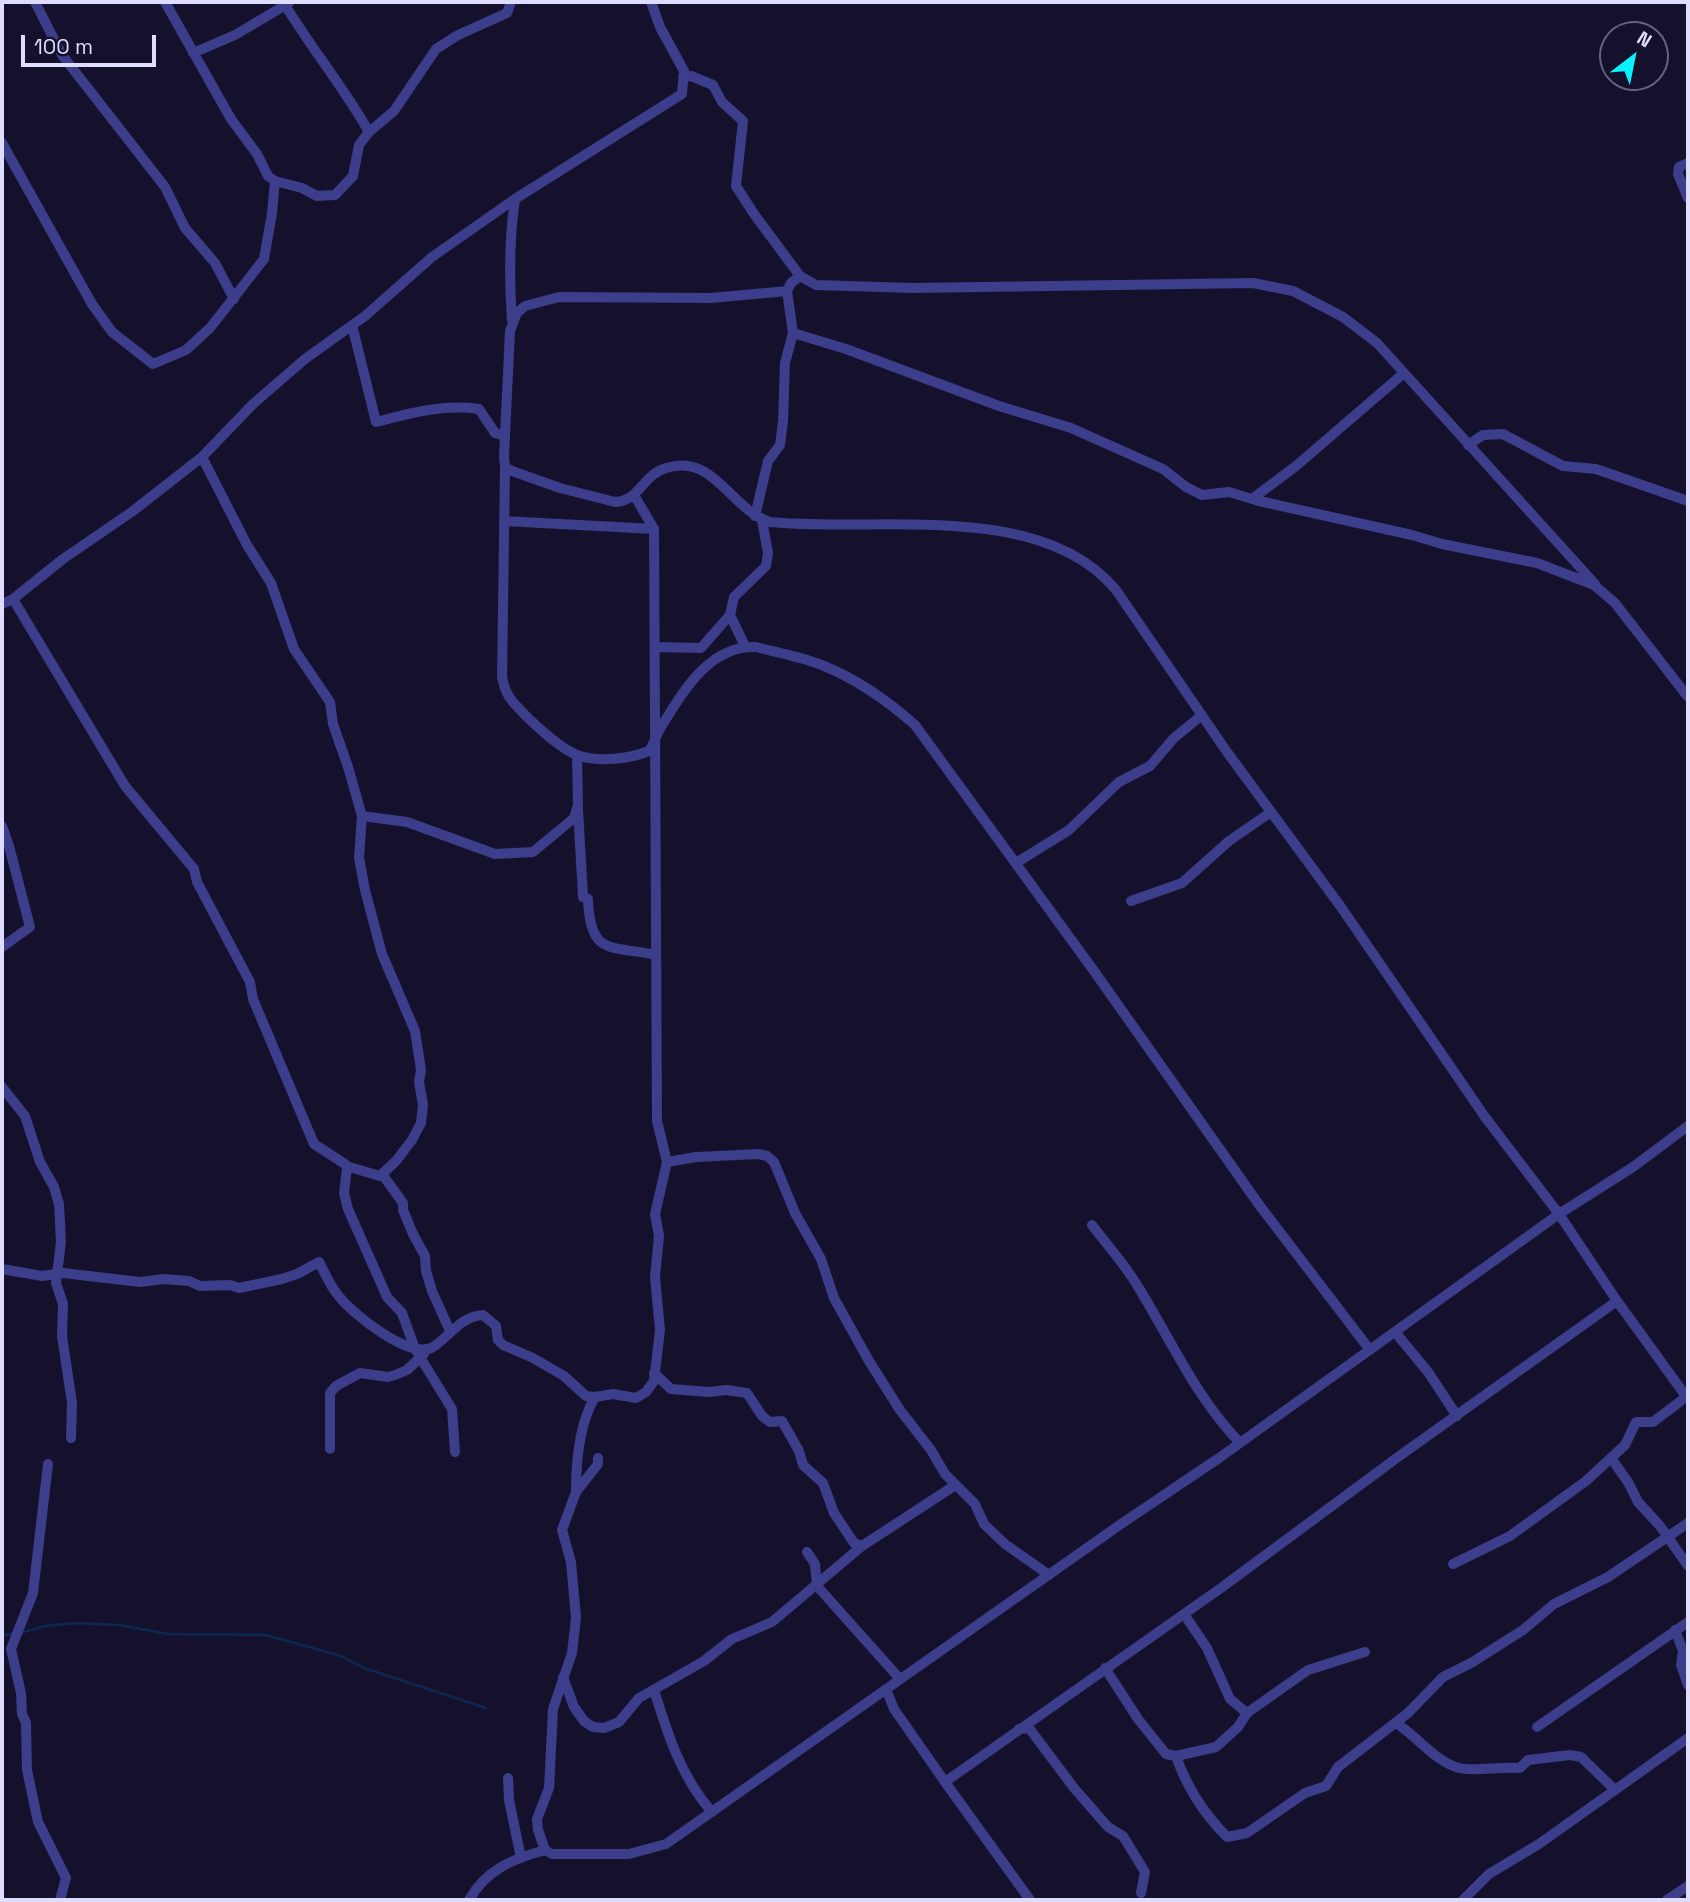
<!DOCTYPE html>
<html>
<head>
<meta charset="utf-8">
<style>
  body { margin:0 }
  #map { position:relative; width:1690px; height:1902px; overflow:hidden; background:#15112c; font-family:"Space Grotesk",sans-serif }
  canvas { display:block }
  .frame { position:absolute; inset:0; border:4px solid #dfddff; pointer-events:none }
  .north { position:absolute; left:1599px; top:21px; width:70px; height:70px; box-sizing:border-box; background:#15112c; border:2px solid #666380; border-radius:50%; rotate:32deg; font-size:19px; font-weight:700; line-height:28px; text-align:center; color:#dfddff }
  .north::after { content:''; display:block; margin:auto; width:24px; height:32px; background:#09f1ff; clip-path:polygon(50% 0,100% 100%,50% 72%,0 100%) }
  .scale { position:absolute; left:21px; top:35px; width:135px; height:32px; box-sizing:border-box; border:4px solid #dfddff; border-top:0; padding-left:9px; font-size:21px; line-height:24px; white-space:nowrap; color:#dfddff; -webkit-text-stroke:5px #15112c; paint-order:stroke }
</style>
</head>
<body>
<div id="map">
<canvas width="1690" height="1902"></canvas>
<div class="frame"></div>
<div class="north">N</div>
<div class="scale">100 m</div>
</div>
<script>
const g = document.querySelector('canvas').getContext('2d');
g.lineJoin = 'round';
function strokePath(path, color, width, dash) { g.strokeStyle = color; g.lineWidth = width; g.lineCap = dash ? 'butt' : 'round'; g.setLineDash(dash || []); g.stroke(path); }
strokePath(new Path2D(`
  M20 1633 45 1626 74 1623 119 1625 169 1634 266 1635 341 1656 364 1668 486 1708
  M2 1636 14 1633`), '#0d2850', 2.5);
strokePath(new Path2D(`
  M35 2 62 55 165 187 185 228 215 263 234 299
  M165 2 231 119 257 154 268 176 275 181 302 188 317 196 335 195 353 176 359 145 369 132 394 111 436 49 458 35 507 13 511 2
  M285 5C312 49 344 88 369 132
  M193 53 235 35 289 3
  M683 77 691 76 713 85 722 102 743 121 736 186 754 214 800 276
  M2 143 92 304 112 332 153 364 186 350 210 328 264 259 272 213 275 181
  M1688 163 1679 167 1678 174 1688 198
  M787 291 791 283 800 276 816 285 913 288 1253 283 1293 291 1343 317 1377 343 1595 584
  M512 320C509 280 509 240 515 199
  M352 325 376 422C411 413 442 404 479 409L495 433 505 436
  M1468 445 1483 435 1503 434 1563 466 1596 469 1688 501
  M202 457 247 545 271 583 294 649 330 702 333 724 348 767 362 816 359 858 365 890 382 954 415 1031 421 1070 419 1082 423 1105 421 1123 412 1140 396 1161 380 1176 346 1166
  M505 467 502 677C504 686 506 694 513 702 526 717 560 750 580 756 600 762 629 759 649 751 654 744 656 735 661 727 683 692 709 645 756 647 778 653 802 657 824 666 856 679 889 702 915 725L1094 971 1260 1206 1370 1350
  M634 495 654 529
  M1252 499 1296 466 1404 373
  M755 516 768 461 780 445 783 421 785 363 793 333
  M13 599 125 786 194 869 197 882 250 982 253 999 314 1144 345 1164 347 1168 344 1193 348 1209 387 1297 402 1313 415 1349 452 1409 455 1452
  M2 604 13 599 63 559 133 511 202 457 253 404 305 359 365 316 432 257 515 199 682 94 684 71 660 27 651 2
  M730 615 745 646
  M655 647 701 648 730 615 734 597 766 566 768 553 762 520
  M1688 697 1615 603 1594 585 1537 563 1442 544 1412 535 1259 501 1229 492 1202 495 1186 487 1163 469 1071 428 999 406 846 349 793 333 787 291 711 298 559 297 525 306 517 313 510 331 504 456 505 467 512 471 560 488 615 502C640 501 642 475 666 468 714 453 730 509 770 522 875 533 1041 499 1116 590L1227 752 1341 907 1485 1117 1559 1214 1617 1301 1688 1399
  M578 809 583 897 588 899C590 957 611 945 656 955
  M362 816 407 822 495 854 533 852 574 818 578 805 577 755
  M2 826 9 846 30 927 2 947
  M1016 863 1069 830 1119 782 1150 766 1174 738 1202 715
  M1131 901 1182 883 1229 841 1271 812
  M2 1087 25 1116 40 1162 54 1187 59 1204 61 1242 56 1283 63 1304 62 1336 72 1403 71 1438
  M667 1162 696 1157 758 1154 767 1156 774 1162 795 1213 821 1259 834 1298 869 1361 900 1410 931 1450 945 1474 975 1504 984 1524 1005 1544 1049 1575
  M382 1174 403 1203V1210L413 1234 425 1256 426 1271 432 1291 450 1331
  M1092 1225C1107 1245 1124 1263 1137 1285 1170 1338 1196 1398 1240 1443
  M2 1269 42 1276 63 1273 140 1282 163 1279 189 1281 200 1286 230 1285 239 1288 282 1279 297 1274 319 1262C325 1273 330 1286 338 1295 351 1313 411 1361 433 1347 450 1336 461 1316 483 1315L496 1326 498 1340 503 1345 533 1358 564 1376 586 1396 595 1397 613 1394 636 1398 646 1392 654 1381 660 1330 655 1277 659 1236 655 1214 667 1162 657 1121 654 529 504 521
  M1395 1332 1428 1372 1457 1416
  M654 1373 671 1389 709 1392 726 1390 747 1393 762 1416 770 1422 782 1421 799 1451 803 1465 823 1483 834 1513 854 1543 862 1546
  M330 1449V1393L336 1386 360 1373 388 1377 395 1375 407 1370 424 1354
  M1611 1458 1628 1482 1638 1502 1660 1526 1688 1566
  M48 1464 33 1593 11 1649 21 1693 22 1714 26 1723 27 1770 38 1822 66 1878 60 1900
  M576 1491C576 1460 579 1424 595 1397
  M807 1552 815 1564 817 1586 900 1679
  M1453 1564 1510 1536 1586 1481 1625 1445 1636 1422H1653L1686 1397
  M1184 1614 1207 1648 1230 1699 1247 1713
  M1675 1630 1683 1651 1681 1665 1688 1685
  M1105 1668 1138 1719 1166 1754 1176 1756 1216 1747 1238 1727 1247 1713 1308 1670 1365 1652
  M563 1677 574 1707 584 1721 593 1727 604 1728 619 1722 639 1698 704 1661 732 1639 772 1622 862 1546 954 1486
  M886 1689 894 1709 945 1782 1221 1588 1398 1457 1617 1301
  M654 1690C668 1735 681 1777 712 1812
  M1396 1723C1417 1736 1434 1761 1459 1768 1474 1772 1501 1766 1520 1768L1528 1760 1570 1755 1581 1757 1614 1789
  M1537 1727 1688 1622
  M1019 1729 1029 1728 1074 1788 1108 1827 1123 1836 1145 1872 1141 1893
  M1176 1756C1187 1788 1204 1814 1227 1837L1247 1833 1305 1793 1326 1786 1338 1767 1408 1713 1443 1677 1471 1663 1523 1630 1554 1604 1608 1577 1688 1523
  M508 1778 509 1800 521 1858
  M945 1782 1030 1900
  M545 1850 538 1830 537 1819 549 1788 553 1709 572 1653 576 1618 571 1562 562 1530 576 1492 598 1464V1458
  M469 1900C486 1870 512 1859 545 1850L552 1854H629L666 1844 1121 1524 1219 1458 1559 1214 1633 1167 1688 1126
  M1463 1900 1489 1874 1539 1844 1688 1738
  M1667 1900 1688 1886`), '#3c3d8b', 10);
</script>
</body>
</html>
